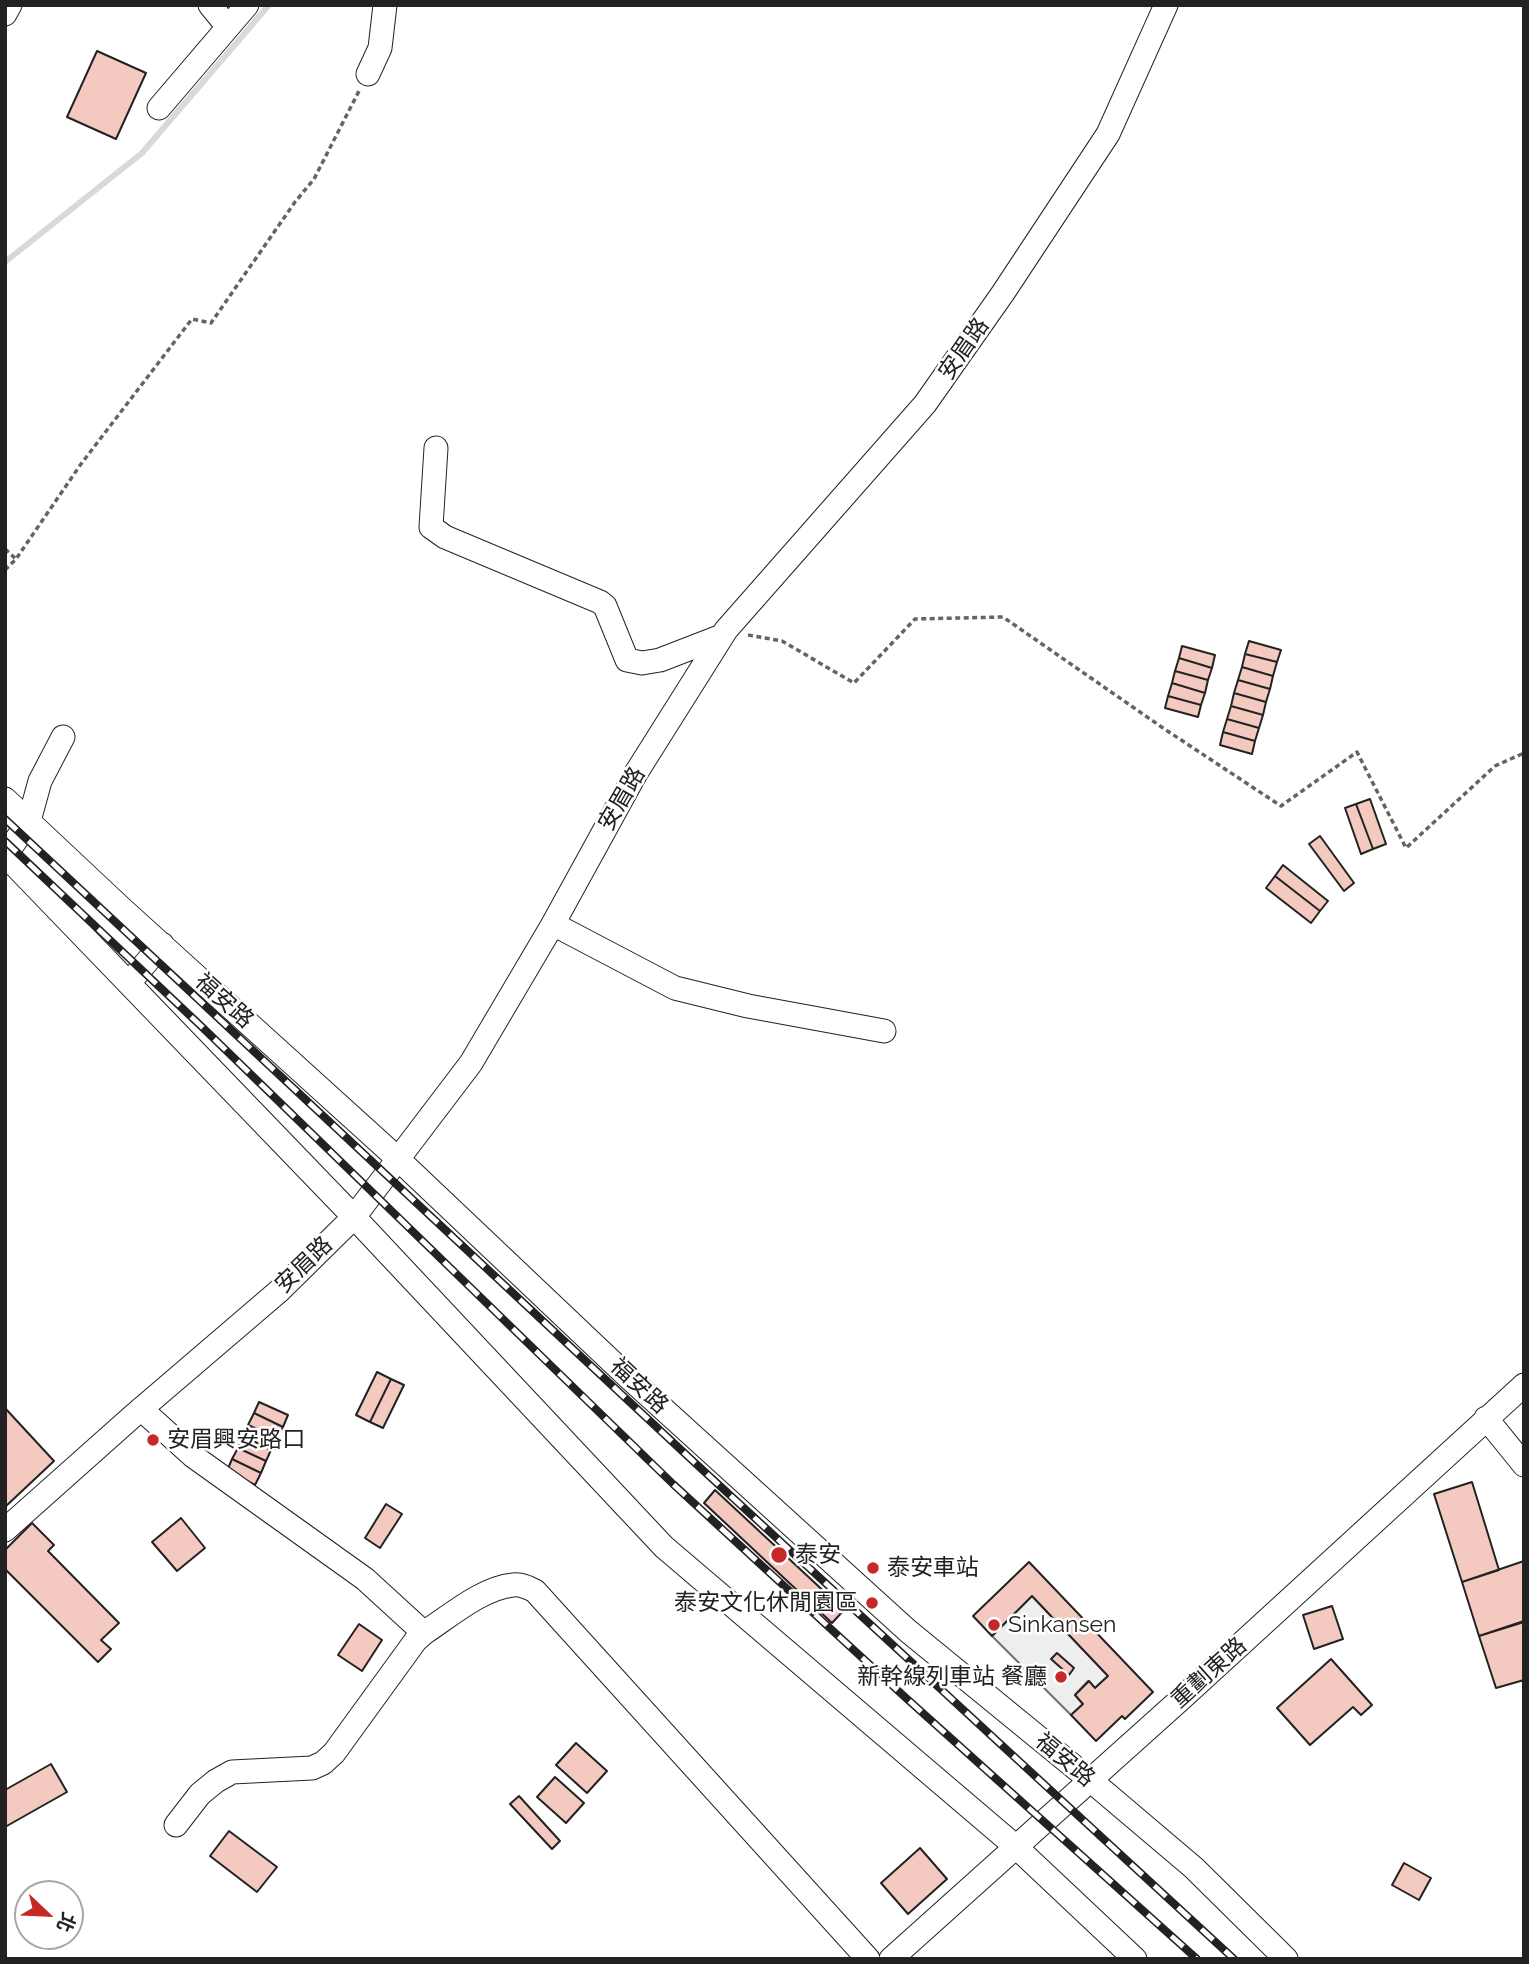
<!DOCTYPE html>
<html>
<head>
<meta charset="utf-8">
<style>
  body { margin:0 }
  #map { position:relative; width:1529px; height:1964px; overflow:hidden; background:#fff; font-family:Raleway,"Noto Sans TC",sans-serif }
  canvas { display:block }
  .frame { position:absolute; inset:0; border:7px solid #222; pointer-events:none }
  .north { position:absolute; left:14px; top:1880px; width:70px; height:70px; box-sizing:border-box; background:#fff; border:2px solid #a7a7a7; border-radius:50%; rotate:113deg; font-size:19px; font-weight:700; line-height:28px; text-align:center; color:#222 }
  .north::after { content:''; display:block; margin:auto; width:24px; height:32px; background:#c62828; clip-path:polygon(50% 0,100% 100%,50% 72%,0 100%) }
</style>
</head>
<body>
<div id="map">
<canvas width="1529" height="1964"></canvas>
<div class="frame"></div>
<div class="north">北</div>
</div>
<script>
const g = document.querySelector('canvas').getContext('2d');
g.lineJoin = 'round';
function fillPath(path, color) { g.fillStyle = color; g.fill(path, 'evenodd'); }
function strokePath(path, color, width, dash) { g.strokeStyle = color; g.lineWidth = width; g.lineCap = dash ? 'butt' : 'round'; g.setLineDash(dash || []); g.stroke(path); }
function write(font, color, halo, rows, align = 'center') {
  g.font = font + ' Raleway,"Noto Sans TC",sans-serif'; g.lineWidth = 5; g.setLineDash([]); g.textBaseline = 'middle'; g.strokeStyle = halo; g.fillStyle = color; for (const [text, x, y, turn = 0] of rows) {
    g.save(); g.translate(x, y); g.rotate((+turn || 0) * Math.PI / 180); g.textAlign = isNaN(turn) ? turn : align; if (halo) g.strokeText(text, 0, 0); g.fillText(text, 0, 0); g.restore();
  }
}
const green = new Path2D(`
  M1032 1596 1108 1676 1095 1688 1088 1681 1075 1695 1083 1704 1071 1715 992 1636Z`);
fillPath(green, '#eee');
strokePath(green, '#6f6f6f', 2);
strokePath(new Path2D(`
  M5 262 142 153 269 5`), '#d9d9d9', 6);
const building = new Path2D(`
  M97 51 146 73 116 139 67 117Z
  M1249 641 1281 650 1277 662 1245 654Z
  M1182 646 1215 655 1212 668 1179 658Z
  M1245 654 1277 662 1273 676 1242 667Z
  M1179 658 1212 668 1208 680 1175 671Z
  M1242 667 1273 676 1270 689 1238 680Z
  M1175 671 1208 680 1205 693 1172 683Z
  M1238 680 1270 689 1266 702 1234 693Z
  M1172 683 1205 693 1201 705 1168 696Z
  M1234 693 1266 702 1263 715 1231 706Z
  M1168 696 1201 705 1198 717 1165 708Z
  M1231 706 1263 715 1259 728 1227 719Z
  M1227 719 1259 728 1255 741 1223 732Z
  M1223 732 1255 741 1252 754 1220 745Z
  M1370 799 1386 844 1373 849 1356 804Z
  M1356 804 1373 849 1361 854 1345 808Z
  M1320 836 1354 883 1344 891 1309 844Z
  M1283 865 1328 901 1320 911 1275 876Z
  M1275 876 1320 911 1311 923 1266 888Z
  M377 1372 391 1379 370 1422 356 1415Z
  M391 1379 404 1385 383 1428 370 1422Z
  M259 1402 288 1415 283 1427 254 1413Z
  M5 1408 54 1461 5 1507Z
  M254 1413 283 1427 277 1438 248 1425Z
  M248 1425 277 1438 271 1450 243 1436Z
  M243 1436 271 1450 266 1461 238 1448Z
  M238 1448 266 1461 261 1473 232 1459Z
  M232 1459 261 1473 255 1485 227 1471Z
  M1472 1482 1499 1570 1462 1582 1434 1494Z
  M715 1490 844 1610 832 1623 704 1503Z
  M386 1504 402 1514 380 1548 365 1538Z
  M181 1518 205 1548 177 1571 152 1542Z
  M32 1523 54 1545 48 1551 119 1623 101 1640 111 1649 98 1662 5 1569V1550Z
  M1524 1561V1621L1479 1636 1462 1582Z
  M1029 1562 1153 1692 1125 1719 1122 1716 1096 1741 1071 1715 1083 1704 1075 1695 1089 1681 1095 1688 1108 1676 1032 1596 992 1636 973 1616Z
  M1332 1606 1343 1639 1314 1649 1303 1615Z
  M1524 1622V1680L1496 1688 1479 1636Z
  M359 1624 382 1640 362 1671 338 1655Z
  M1057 1653 1074 1668 1069 1675 1051 1659Z
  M1331 1659 1372 1705 1361 1715 1353 1707 1310 1745 1277 1708Z
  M576 1743 607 1771 587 1793 556 1765Z
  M51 1764 67 1792 5 1827V1790Z
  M555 1777 584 1803 566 1823 537 1797Z
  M519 1796 560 1841 552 1849 510 1804Z
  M229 1831 277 1867 257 1892 210 1856Z
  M920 1848 947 1879 908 1914 881 1883Z
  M1404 1863 1431 1878 1419 1900 1392 1885Z`);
fillPath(building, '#f3c9c0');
strokePath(building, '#222', 2);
const minor = new Path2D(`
  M210 5 228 27
  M5 14 10 5
  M368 74 380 48 385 5
  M159 108 247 5
  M436 448 431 527 445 537 600 602 605 606 627 660 642 663 660 660 722 636
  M5 799 120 907 397 1158 627 1376 908 1631 1089 1779 1194 1868 1286 1959
  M5 855 354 1217 664 1547 1015 1846 1135 1959
  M5 856 29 821 40 781 63 737
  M553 924 675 988 748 1006 884 1031
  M129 983 162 944
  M141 1409 193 1456 365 1579 424 1633
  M1486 1418 1524 1465
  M5 1530 133 1416 279 1291 354 1217 471 1063 553 924 636 773 726 630 925 404 1003 293 1108 134 1166 5
  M176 1825 200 1794 216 1781 232 1772 312 1768 323 1763 334 1753 416 1640 424 1633C450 1616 482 1588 513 1585 521 1584 527 1587 535 1591L868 1959
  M891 1959 1182 1698 1524 1385`);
strokePath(minor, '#222', 25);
strokePath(new Path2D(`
  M5 549 16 559
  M5 570 16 559 81 464 192 319 211 323 295 202 314 179 359 91
  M748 635 782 641 854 683 915 619 1003 617 1163 728 1281 806 1357 752 1406 848 1495 766 1524 753`), '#646464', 3.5, [5, 3.5]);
strokePath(minor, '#fff', 23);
const rail = new Path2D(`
  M5 819 694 1462 1234 1959
  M5 841 201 1026 673 1484 906 1698 1197 1959`);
strokePath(rail, '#222', 8);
strokePath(rail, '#fff', 5, [16]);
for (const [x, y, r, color] of [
  [153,1440,7,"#c62828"],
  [779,1555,9,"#c62828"],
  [873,1568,7,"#c62828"],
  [872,1603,7,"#c62828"],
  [994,1625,7,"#c62828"],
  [1061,1677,7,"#c62828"]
]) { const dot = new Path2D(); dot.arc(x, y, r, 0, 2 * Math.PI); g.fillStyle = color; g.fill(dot); strokePath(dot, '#fff', 2.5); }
write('23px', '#222', '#fff', [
  ["安眉路",964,349,-55],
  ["安眉路",622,799,-60],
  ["福安路",224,1001,42],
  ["安眉路",304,1265,-44],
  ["福安路",639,1386,43],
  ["重劃東路",1209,1673,-42],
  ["福安路",1065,1760,40]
]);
write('23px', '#222', '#fff', [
  ["安眉興安路口",167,1440],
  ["泰安",795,1555],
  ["泰安車站",887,1568],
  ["泰安文化休閒園區",858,1603,"right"],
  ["Sinkansen",1008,1625],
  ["新幹線列車站 餐廳",1047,1677,"right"]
], 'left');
</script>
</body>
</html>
